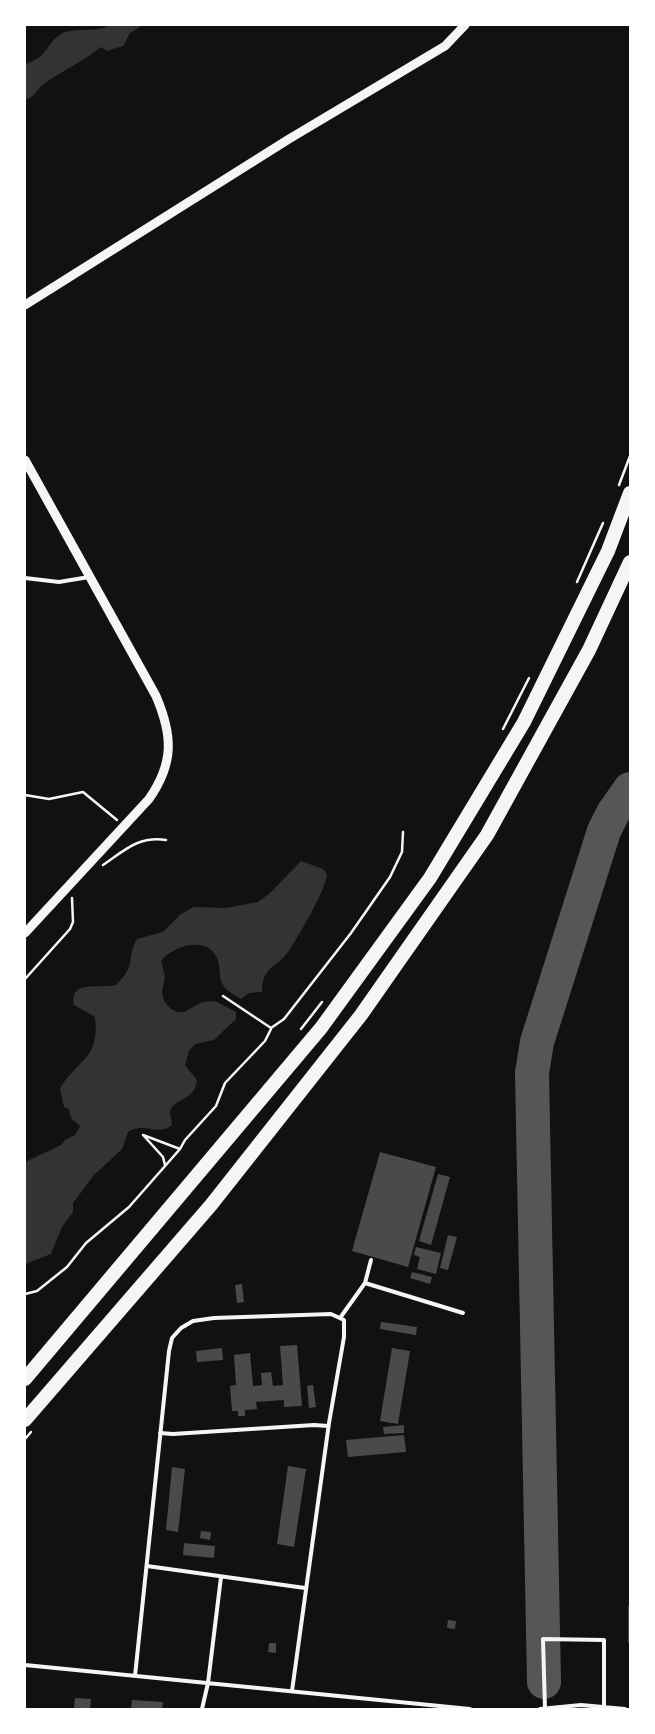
<!DOCTYPE html>
<html>
<head>
<meta charset="utf-8">
<style>
  body { margin:0 }
  #map { position:relative; width:655px; height:1734px; overflow:hidden; background:#111; font-family:Georgia,serif }
  canvas { display:block }
  .frame { position:absolute; inset:0; border:26px solid #fff; pointer-events:none }
</style>
</head>
<body>
<div id="map">
<canvas width="655" height="1734"></canvas>
<div class="frame"></div>
</div>
<script>
const g = document.querySelector('canvas').getContext('2d');
g.lineJoin = 'round';
function fillPath(path, color) { g.fillStyle = color; g.fill(path, 'evenodd'); }
function strokePath(path, color, width, dash) { g.strokeStyle = color; g.lineWidth = width; g.lineCap = dash ? 'butt' : 'round'; g.setLineDash(dash || []); g.stroke(path); }
fillPath(new Path2D(`
  M110 25H143L130 33 123 46 107 51 101 47C82 62 64 70 45 83 37 88 36 97 25 100V64C48 58 46 43 61 34 76 26 94 34 110 25Z
  M301 861 323 869 327 874C327 888 297 939 288 952 277 968 262 966 262 992L249 993 241 999C235 995 226 991 223 985 218 977 221 966 217 958 207 935 172 946 161 961L165 977 162 992 164 1001 170 1008 177 1012H184L202 1002 215 1001 236 1012V1019L214 1040 195 1044 189 1051 185 1065 197 1080C195 1102 171 1098 170 1113 170 1116 172 1121 172 1125 159 1137 142 1121 128 1132L122 1149 94 1175 73 1203V1212L62 1227 51 1254 25 1264V1162L61 1145 65 1140 75 1135 80 1126 71 1118 69 1109 64 1107 60 1089C78 1058 100 1060 95 1017L74 1005C68 979 102 989 116 985 137 965 126 958 137 939L163 932 181 914 194 907 226 908 258 902 270 893Z`), '#333');
strokePath(new Path2D(`
  M544 1682 532 1073 537 1042 604 831 613 813 630 789`), '#565656', 34);
fillPath(new Path2D(`
  M380 1152 436 1167 408 1267 352 1251Z
  M438 1174 450 1177 431 1245 419 1241Z
  M448 1235 457 1237 448 1270 440 1268Z
  M416 1247 441 1253 436 1274 417 1269 420 1257 414 1255Z
  M412 1272 432 1277 430 1284 410 1278Z
  M242 1284 244 1302 237 1303 235 1285Z
  M381 1322 417 1327 416 1335 380 1329Z
  M297 1345 302 1406 284 1407V1400L256 1402 257 1409 245 1410V1416H238V1411H232L230 1386 236 1385 234 1355 250 1353 253 1386 262 1385 261 1373 271 1372 273 1386 283 1385 280 1346Z
  M222 1348 223 1360 197 1362 196 1351Z
  M392 1348 410 1351 398 1424 380 1421Z
  M313 1385 316 1407 309 1408 307 1386Z
  M404 1425V1433L384 1434 383 1427Z
  M404 1435 406 1452 348 1457 346 1440Z
  M288 1466 306 1469 294 1547 277 1544Z
  M172 1467 185 1469 178 1532 166 1530Z
  M201 1531 211 1532 210 1540 200 1538Z
  M184 1543 215 1546 214 1558 183 1555Z
  M628 1606H630V1643H628Z
  M448 1620 456 1621 455 1629 447 1628Z
  M269 1643H276V1653L268 1652Z
  M75 1698 91 1699 90 1709 74 1708Z
  M132 1700 163 1702 162 1709H131Z`), '#4a4a4a');
strokePath(new Path2D(`
  M619 485 630 456
  M577 582 603 523
  M503 729 529 678
  M25 795 49 799 83 792 117 820
  M103 865C125 850 138 836 166 840
  M25 979 70 929 73 922 72 898
  M223 996 271 1028 284 1019 351 933 390 877 402 852 403 832
  M301 1029 322 1002
  M143 1135 180 1149 185 1140 216 1106 225 1083 265 1041 271 1029
  M144 1136 163 1157 165 1165
  M25 1294 37 1291 67 1267 86 1243 129 1207 180 1149
  M25 1439 31 1432`), '#f5f5f5', 2.5);
strokePath(new Path2D(`
  M25 578 59 582 89 577
  M365 1283 371 1260
  M340 1318 365 1283 463 1313
  M160 1433 173 1434 314 1425 328 1426
  M147 1566 305 1588
  M25 1665 470 1709
  M135 1676 169 1351 172 1338 181 1328 193 1321 214 1318 331 1314 344 1320V1337L329 1423 292 1691
  M202 1709 208 1683 221 1577
  M540 1709 581 1705 625 1709
  M545 1709 543 1639 604 1640V1707`), '#f5f5f5', 4);
strokePath(new Path2D(`
  M25 305 289 139 445 46 465 25
  M25 460 156 696C173 736 174 763 149 799L25 933`), '#f5f5f5', 9);
strokePath(new Path2D(`
  M25 1379 321 1028 430 878 524 722 608 551 630 493
  M25 1420 211 1205 361 1015 487 835 589 650 630 562`), '#f5f5f5', 14);
</script>
</body>
</html>
